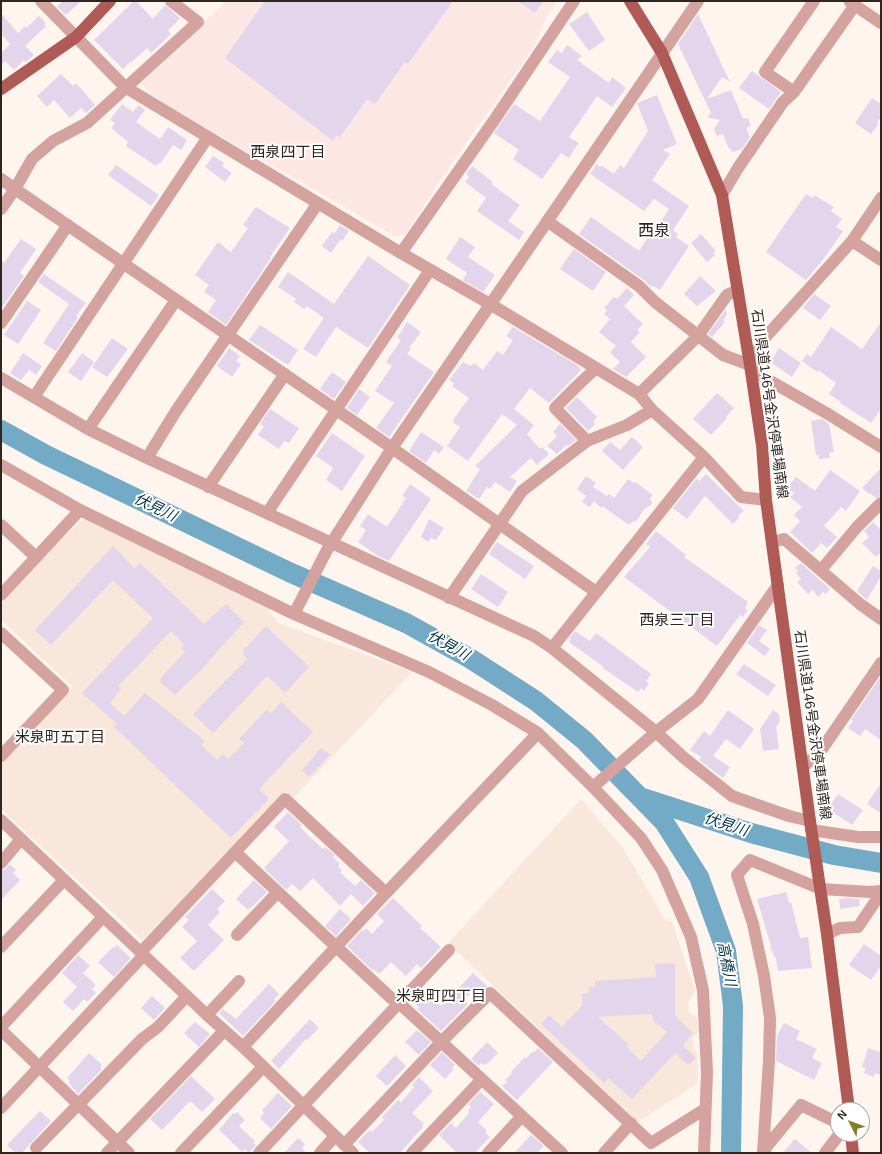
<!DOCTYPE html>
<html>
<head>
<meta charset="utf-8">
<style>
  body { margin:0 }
  #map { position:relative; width:882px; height:1154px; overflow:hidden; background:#fff5ef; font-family:Helvetica,sans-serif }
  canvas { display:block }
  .frame { position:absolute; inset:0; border:2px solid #302621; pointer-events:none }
  .north { position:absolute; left:830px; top:1102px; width:40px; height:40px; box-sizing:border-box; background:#fff; border:1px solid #aca8a6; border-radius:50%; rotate:312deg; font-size:11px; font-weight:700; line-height:16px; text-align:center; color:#302621 }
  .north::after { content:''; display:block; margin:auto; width:14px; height:18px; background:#837f26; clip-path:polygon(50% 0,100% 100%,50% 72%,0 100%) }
</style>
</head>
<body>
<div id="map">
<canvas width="882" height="1154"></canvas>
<div class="frame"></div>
<div class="north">N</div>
</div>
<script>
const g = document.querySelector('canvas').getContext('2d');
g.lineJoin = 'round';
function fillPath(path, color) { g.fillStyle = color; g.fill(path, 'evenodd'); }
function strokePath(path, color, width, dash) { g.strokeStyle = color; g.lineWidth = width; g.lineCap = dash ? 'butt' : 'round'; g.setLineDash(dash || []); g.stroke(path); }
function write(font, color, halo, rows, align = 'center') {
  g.font = font + ' Helvetica,"Noto Sans JP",sans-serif'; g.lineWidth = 4; g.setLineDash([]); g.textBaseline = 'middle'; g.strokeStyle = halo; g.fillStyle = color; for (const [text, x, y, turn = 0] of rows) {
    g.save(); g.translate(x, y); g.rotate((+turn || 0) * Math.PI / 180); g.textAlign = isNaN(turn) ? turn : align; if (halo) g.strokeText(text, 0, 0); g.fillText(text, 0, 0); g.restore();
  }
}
fillPath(new Path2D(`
  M226 1H558L546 18 533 48 448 169 405 234 395 236 163 103 141 84Z`), '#fde7e5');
fillPath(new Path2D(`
  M85 518 269 607 270 613 279 623 412 672 293 799 285 791 145 938 141 939 1 809V764L73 687 1 620V605L49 550Z
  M581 799 623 848 665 919 672 921 695 991 688 1002 689 1012 697 1018 700 1032 693 1037V1048L697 1054 698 1083 638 1122 448 943Z`), '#fae7db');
strokePath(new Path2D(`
  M1 430 46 455 289 572 406 623 471 659 536 701 584 740 664 822 699 877 726 951 733 1006 731 1153
  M643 798 751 833 834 855 881 863`), '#73aac6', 20);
fillPath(new Path2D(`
  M63 1H81L66 15 57 7Z
  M134 1H136L153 19 165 5 180 18 168 31 171 34 151 53 147 48 131 63 130 62 123 69 94 40Z
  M265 1H453L408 64 405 62 375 104 367 99 340 137 337 135 333 141 225 58Z
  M518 1H544L535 13Z
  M587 12 605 40 589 51 569 24Z
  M1 13 18 33 25 26 26 28 39 16 46 23 44 24 46 26 25 46 34 55 26 62 24 60 14 70 5 61 1 66V53L10 44 1 34Z
  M698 14 730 82 722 77 707 99 731 90 743 119 748 118 751 126 746 128 750 137 742 149 733 152H732L730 148 729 149 723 134 717 136 714 129 720 120 707 117 711 113 678 44Z
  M567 45 582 56 577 60 609 83 612 77 626 88 612 107 597 96 569 137 579 143 576 147 569 158 561 153 542 179 513 159 519 150 494 133 514 104 540 121 570 77 548 62 557 50 562 53Z
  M752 71 781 92 769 109 739 88Z
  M61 74 73 86 76 83 95 105 86 113 81 108 70 118 54 100 47 107 37 96Z
  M657 95 677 144 663 150 670 154 652 180 689 206 673 230 678 234 676 237 689 246 660 290 653 286 652 287 649 285 644 280 579 234 591 217 639 251 655 226 657 227 669 209 654 199 644 211 590 174 597 164 600 167 601 165 614 174 620 165 624 168 648 131 637 103Z
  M872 98 881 104V117L877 122 879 123 871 134 855 123Z
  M122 104 133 112 139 105 145 110 136 122 160 139 168 127 187 140 181 150 173 145 160 164 158 163 156 166 126 146 128 142 111 128 115 123 110 120Z
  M213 156 224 163 222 166 232 173 225 182 205 167Z
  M116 165 159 195 151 206 108 175Z
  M472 166 493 182 491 184 520 205 508 221 524 232 519 240 477 211 486 198 465 182 469 177 466 174Z
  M806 194 812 198 814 195 834 207 831 211 842 219 836 227 843 231 825 257 806 280 766 252Z
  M256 207 290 228 270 257 271 258 226 325 208 312 216 300 204 292 209 285 195 275 218 242 231 252 248 228 243 225Z
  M340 225 349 231 342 241 340 240 331 253 322 246 332 232 334 234Z
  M701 234 716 251 713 253 715 255 707 262 691 243Z
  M460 237 475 247 468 257 495 275 483 292 463 280 467 273 446 259Z
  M21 239 36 249 20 273 24 276 1 309V260L4 263Z
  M574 249 606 272 593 291 560 269Z
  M368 256 410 285 368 348 336 327 316 357 303 349 324 318 307 306 304 309 294 302 296 299 278 287 288 272 334 304Z
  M44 274 86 303 76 316 78 317 56 351 43 343 69 304 38 282Z
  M700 276 716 291 697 306 684 294Z
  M627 288 634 295 624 306 643 324 637 330 640 332 631 342 646 357 626 377 613 369 620 362 610 352 616 346 599 332 610 319 604 314 607 310 604 308 614 297 617 299Z
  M814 294 831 306 820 320 803 308Z
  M27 301 41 310 18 344 4 335Z
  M726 309 727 315 723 320 725 322 712 337 708 334Z
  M407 322 421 332 409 348 411 349 407 354 434 372 389 437 376 428 394 403 375 391 392 366 386 362 401 340 397 338Z
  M881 322V409L871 423 840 403 841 402 829 394 836 383 818 370 817 372 802 361 807 354 811 357 831 327 862 349Z
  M260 325 298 350 288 365 249 340Z
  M513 327 577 365 581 370 549 403 530 388 514 409 534 425 527 434 540 449 542 447 549 454 537 465 531 458 510 477 517 481 510 492 495 482 490 489 487 487 479 499 466 491 480 469 475 466 517 425 502 414 468 461 447 446 460 427 453 422 454 420H453L469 398 452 386 454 383 449 380 463 362 471 366 474 363 483 370 497 351 503 355 513 340 506 336Z
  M112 338 128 349 107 377 92 367Z
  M229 348 240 356 236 361 241 364 232 377 217 366Z
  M779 348 801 363 792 377 770 362Z
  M23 353 42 366 36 375 29 370 21 380 10 373Z
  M82 353 94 362 81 381 68 372Z
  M332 372 346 382 334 399 320 389Z
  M359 389 370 397 357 415 347 408Z
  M717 393 734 408 726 417 727 418 711 435 693 419Z
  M577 397 597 417 593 422 595 424 588 431 566 408Z
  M270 409 299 428 289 443 284 441 279 449 258 435 264 426 260 424Z
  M822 419 829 424 834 452 829 453 830 458 819 459V455H816L811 421Z
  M560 424 576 440 568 446 566 445 557 454 547 446 557 436 553 432Z
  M421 432 444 447 439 454 434 450 426 463 409 451Z
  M332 433 365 456 342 491 326 480 333 468 316 456Z
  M632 437 643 447 623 470 602 451 610 442 620 450Z
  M881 468V496L876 498 870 493 869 494 862 488Z
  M830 470 860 491 846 511 841 507 824 526 837 537 827 548 821 543 812 553 790 532 800 521 794 515 802 507 790 497 794 493 787 488 796 477 815 491Z
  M706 474 744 511 738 516 739 518 733 524 705 496 687 519 673 508 693 483 697 479 699 481Z
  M586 476 596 483 593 487 607 496 609 494 614 498 628 479 634 483 635 482 653 495 650 499 652 502 651 505 644 509 638 519 636 521 632 522 629 525 602 506 601 508 594 501 590 507 582 502 586 496 577 489Z
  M410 484 431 499 389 561 378 556 358 542 366 530 360 526 368 514 387 527 406 498 402 496Z
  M429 519 444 528 436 540 431 538 428 542 421 537Z
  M873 522 881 530V552L876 557 862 543 869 537 864 531Z
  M656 531 686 555 684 557 748 602 745 608 748 610 743 617 740 615 717 646 624 577 650 547 646 544Z
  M497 542 534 566 525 579 489 554Z
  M113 546 135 569 140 563 204 624 226 604 244 622 201 670 175 695 160 682 161 680 160 679 185 652 181 648 184 644 171 631 118 686 121 689 110 703 124 716 145 693 205 741 201 745 217 760 223 754 228 759 244 743 239 739 267 709 271 713 281 702 313 732 259 789 269 798 268 800 231 838 114 727 117 724 82 693 153 618 113 580 51 645 35 630Z
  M801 563 830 589 826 594 823 592 818 597 813 590 808 594 797 582 801 579 796 573 798 571 795 568Z
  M873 566 881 571V576L867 600 857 591Z
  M481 574 508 592 498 607 471 589Z
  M759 625 767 630 759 641 770 649 765 656 747 643Z
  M266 626 309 667 285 693 267 676 213 733 193 714 247 659 243 654 244 652 243 651Z
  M575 631 590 641 596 633 651 674 646 681 649 683 644 691 641 688 638 692 603 668 604 667 569 642 571 639 569 638Z
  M744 664 776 685 768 696 736 674Z
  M881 676V740L865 729 860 736 848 728 853 721 851 720Z
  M728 710 754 729 740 749 726 739 713 756 730 767 723 778 699 760 701 757 690 750 704 731 710 736Z
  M773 710 779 714 780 721 776 727 779 749 763 751 760 729Z
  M321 748 330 755 309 777 302 770Z
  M881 783V813L867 804Z
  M838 794 863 810 852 825 828 809Z
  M288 812 302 825 300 827 309 836 323 849 325 847 335 855 333 857 340 864 338 866 342 871 340 872 346 878 355 886 361 880 375 893 363 906 351 894 340 906 313 878 300 891 292 884 286 890 264 868 289 841 274 827Z
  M10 864 16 870 13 873 20 880 1 900V870H4Z
  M254 880 267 892 251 908 250 907 248 910 236 899Z
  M212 889 225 901 217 909 220 912 208 925 224 940 194 971 180 958 197 941 182 927 189 920 185 917Z
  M786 892 789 903 791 902 800 938 808 937 812 968 778 971 776 959 770 947 771 946 757 899Z
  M393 898 422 926 420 928 441 947 421 968 417 964 406 976 391 962 379 974 373 969 372 970 348 947V945L362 930 364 931 366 928 372 934 384 921 377 914Z
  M847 898 859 899 860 906 840 909 839 899Z
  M340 909 351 919 336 936 325 926Z
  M864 944 881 956V966L871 980 849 965Z
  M117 945 131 958 114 977 98 962 113 947 114 948Z
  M78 955 90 966 83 973 96 985 92 989 96 993 87 1002 84 999 73 1011 63 1002 77 987 62 973Z
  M675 963V1016L693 1033 683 1045 696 1058 688 1065 675 1053 632 1099 608 1078 604 1083 541 1024 549 1015 562 1027 582 1006V994L589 993V987H595V981L656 977 655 964ZM652 1014 653 1020 667 1032 641 1061 627 1048 629 1045 598 1017Z
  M473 973 487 986 480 992 475 988 464 1000 468 1004 441 1031 417 1009 419 1007 412 1000 422 990 425 993 426 992 441 1006Z
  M269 984 279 994 274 999 276 1001 243 1036 219 1013 223 1009 236 1019Z
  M152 996 165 1008 154 1020 141 1008Z
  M310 1019 319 1028 307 1040 306 1039 279 1069 271 1061Z
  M195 1022 210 1034 199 1047 184 1033Z
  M784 1023 800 1031 796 1039 817 1049 812 1058 822 1063 814 1080 776 1061 777 1036Z
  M417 1030 431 1042 419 1055 405 1042Z
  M487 1042 498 1053 487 1064 486 1063 484 1065 481 1063 479 1066 471 1059Z
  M538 1048 553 1062 517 1100 502 1086 507 1082 505 1080 512 1073 511 1072 525 1057 526 1058 533 1051 534 1052Z
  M868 1048 881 1052V1075L875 1073 874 1077 864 1073 866 1068 862 1067Z
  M442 1052 455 1065 452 1068 454 1069 445 1079 430 1065Z
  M89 1053 102 1065 100 1067 102 1069 78 1094 72 1087 69 1083 70 1081 67 1078Z
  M395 1055 406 1066 387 1086 376 1076Z
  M191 1076 215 1099 202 1112 190 1101 162 1130 150 1119Z
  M419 1077 433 1091 412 1113 424 1124 422 1126 423 1127 400 1153H370L358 1142 370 1130 372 1132 384 1120 382 1117 398 1100 401 1102 414 1087 412 1085Z
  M480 1092 494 1104 478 1122 487 1131 485 1133 490 1137 475 1153H457L439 1135 451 1123 456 1128 469 1113 468 1111 471 1107 468 1104Z
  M278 1093 292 1106 271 1129 260 1118 264 1113 262 1110Z
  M40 1111 51 1121 22 1153H15L7 1145Z
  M237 1112 245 1120 239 1126 255 1141 253 1143 256 1145 249 1153 245 1149 242 1152 219 1130 233 1113 235 1114Z
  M531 1135 544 1146 537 1153H514Z
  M298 1138 305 1144 302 1148 307 1153H284Z
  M795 1139 812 1153H783Z`), '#e3d5ec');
strokePath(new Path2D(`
  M41 1 125 87 401 253 495 119 574 1
  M171 1 198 22 87 123 53 141 32 159 15 189 392 448 596 592
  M850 2 881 23
  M794 92 765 72 814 1
  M1 179 15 189 1 209
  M722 195 738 168 783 102 794 92 855 5
  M547 221 639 286 655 302 723 355 750 365 765 378 828 414 881 447
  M852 241 881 260
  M401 253 490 304 639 394 652 410 704 457 741 497 766 500
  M1 323 68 225
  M750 365 762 341 852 241 881 198
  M1 378 88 429 147 458 534 636 552 648 656 732 593 787 641 838 662 870 691 937 703 990 707 1072 704 1153
  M639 394 698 336 727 295 738 290
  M34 397 208 137
  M88 429 176 300
  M587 441 555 408 577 386 596 368
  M147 458 176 411 318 203
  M1 465 80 510
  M208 487 285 374
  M267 513 430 270
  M1 525 36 557
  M772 542 784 539 860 604 881 619
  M821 570 857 527 881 503
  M778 585 698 699 656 732 683 757 732 796 789 816 810 821
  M1 595 80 510 294 614 429 672 492 705 538 733
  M449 598 522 491 587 441 627 425 652 410
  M294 614 327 550 392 448 698 1
  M1 633 63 690 1 756
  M552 648 704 457
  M803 767 820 752 881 663
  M1 820 207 1015 243 1047 353 1153
  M811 830 858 837H881
  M235 852 391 998 399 1003 449 950
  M1 863 21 839
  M827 934 840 928 858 927 881 893
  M237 935 278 892
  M1 947 64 880
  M141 952 285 799 386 893 538 733 593 787
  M207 1015 239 981
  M1 1027 103 917
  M1 1030 129 1153
  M243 1047 386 893
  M1 1108 144 955
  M344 1145 441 1042 490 993 651 1143 705 1109
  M36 1148 142 1039 158 1027 187 996
  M765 1152 763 1151 801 1105 838 1123
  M107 1153 224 1031
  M181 1153 263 1067
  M259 1153 399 1003 562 1153
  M320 1153 335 1136
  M412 1153 482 1079
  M488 1153 522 1116
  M604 1153 631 1123
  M763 1153 769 1060 770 1018 764 976 753 924 737 875 750 860 821 889 870 892 881 891
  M825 1153 838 1136 842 1134`), '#d4a39f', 12);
strokePath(new Path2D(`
  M630 1 662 53 722 195 750 365 762 445 766 500 810 821 827 934 849 1110
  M1 89 76 37 110 1
  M851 1134 853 1153`), '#af5a55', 12);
write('14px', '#302621', '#fff', [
  ["石川県道146号金沢停車場南線",769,404,82],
  ["石川県道146号金沢停車場南線",812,725,82]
]);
write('15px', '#302621', '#fff', [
  ["西泉四丁目",288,153],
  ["西泉三丁目",677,621],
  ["米泉町五丁目",60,738],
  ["米泉町四丁目",441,997]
]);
write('italic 15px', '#05364a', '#fff', [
  ["伏見川",155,508,26],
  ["伏見川",448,646,29],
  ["伏見川",726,825,18],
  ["高橋川",726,964,79]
]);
write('16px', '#302621', '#fff', [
  ["西泉",654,232]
]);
</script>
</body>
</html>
